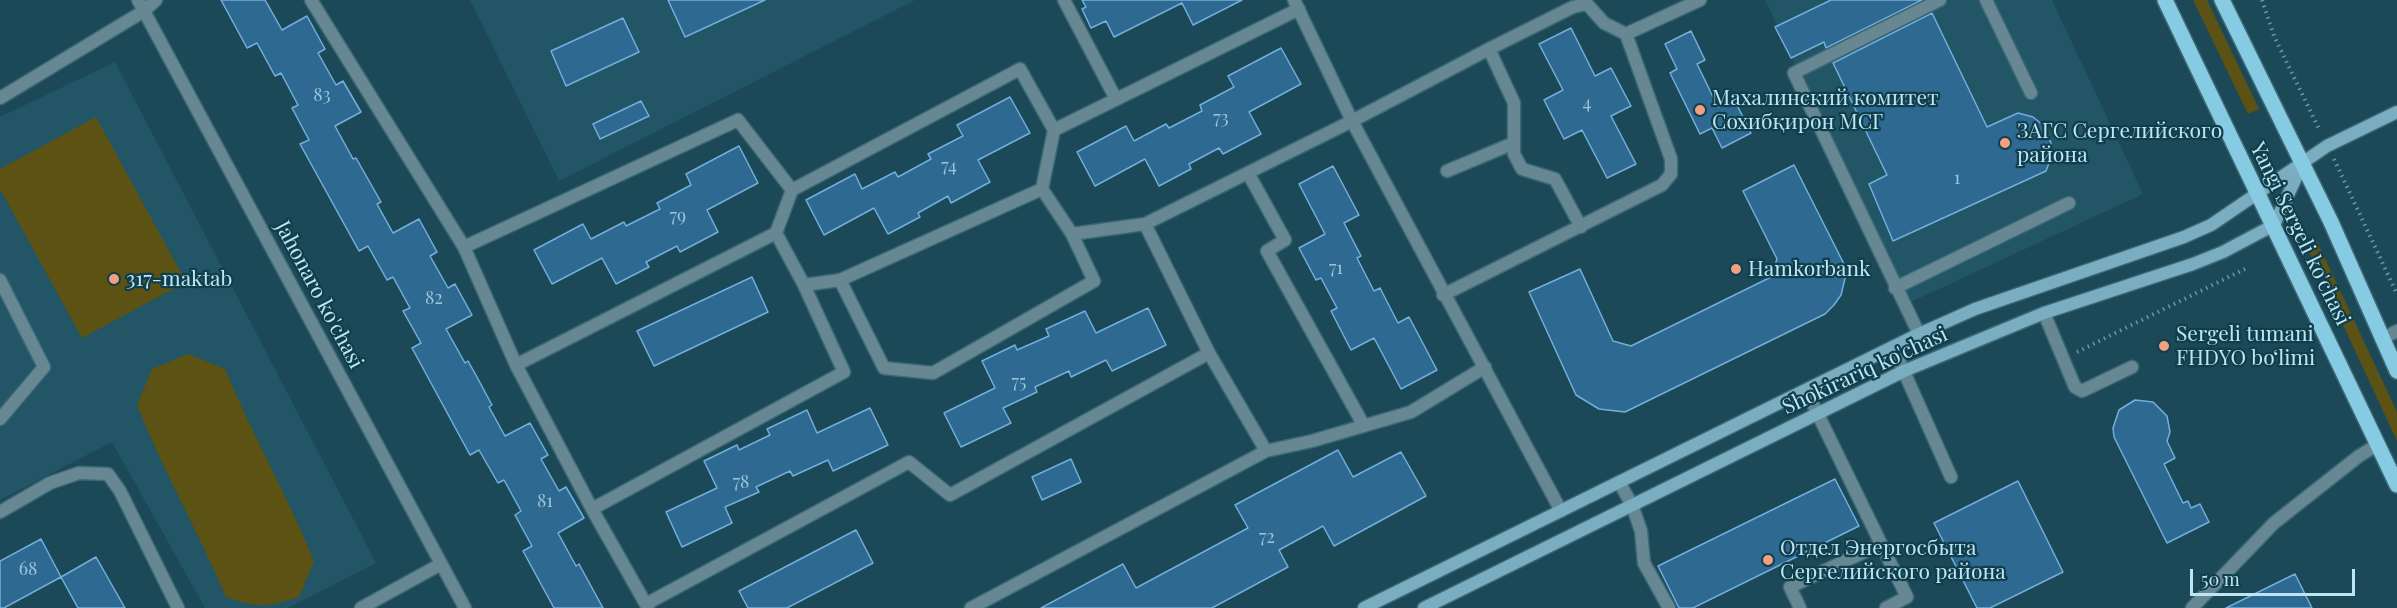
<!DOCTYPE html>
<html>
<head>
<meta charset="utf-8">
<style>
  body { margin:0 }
  #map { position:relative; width:2397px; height:608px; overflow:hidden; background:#1c4957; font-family:"Playfair Display",serif }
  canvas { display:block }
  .scale { position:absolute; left:2190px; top:569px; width:165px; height:27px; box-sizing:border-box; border:3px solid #bee5f3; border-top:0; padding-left:8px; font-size:18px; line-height:21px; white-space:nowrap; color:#bee5f3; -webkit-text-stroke:4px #103e4c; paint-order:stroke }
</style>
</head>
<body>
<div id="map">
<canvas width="2397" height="608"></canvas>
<div class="scale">50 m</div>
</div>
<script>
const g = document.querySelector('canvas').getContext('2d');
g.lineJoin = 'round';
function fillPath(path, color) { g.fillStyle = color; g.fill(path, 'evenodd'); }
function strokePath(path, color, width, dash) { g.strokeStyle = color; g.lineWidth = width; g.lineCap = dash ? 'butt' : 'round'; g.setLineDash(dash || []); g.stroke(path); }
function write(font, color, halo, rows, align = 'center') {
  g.font = font + ' "Playfair Display",serif'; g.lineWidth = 4.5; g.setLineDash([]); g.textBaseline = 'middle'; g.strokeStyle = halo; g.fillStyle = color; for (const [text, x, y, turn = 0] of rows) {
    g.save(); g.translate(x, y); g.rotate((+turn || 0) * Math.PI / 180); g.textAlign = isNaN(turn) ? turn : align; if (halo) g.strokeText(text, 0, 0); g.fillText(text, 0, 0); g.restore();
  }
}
fillPath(new Path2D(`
  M470 0H915L559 181Z
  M1765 0H2052L2143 194 1907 304Z
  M115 62 376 563 288 608H205L112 442 0 500V117Z`), '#225565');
fillPath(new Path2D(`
  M2193 0H2207L2259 109 2248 114Z
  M96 117 186 282 82 338 0 189V169Z
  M2315 237 2397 412V441L2305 243Z
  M188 354 225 369C252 434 287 495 314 561L299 597C264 608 260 608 226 597 198 532 163 470 137 405L152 369Z`), '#5b5214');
const building = new Path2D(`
  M221 0H265L282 30 307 16 325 49 318 53 336 85 343 81 361 112 335 126 353 159 356 158 381 202 377 204 393 233 419 219 437 252 430 256 448 288 455 284 472 315 446 329 465 363 468 361 477 377 492 405 489 407 505 436 530 423 548 455 541 459 559 491 566 487 584 518 558 533 576 566 579 564 603 608H554L523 551 532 546 515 515 521 511 504 480 498 483 479 450 470 455 412 348 421 343 403 311 410 308 393 277 387 280 368 246 359 251 300 144 309 140 292 108 298 105 281 73 275 76 257 43 247 48Z
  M668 0H765L685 37Z
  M1082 0H1242L1193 25 1182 3 1114 37 1106 21 1091 28 1082 9 1086 7Z
  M1831 0H1922L1826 48 1824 42 1791 58 1775 27Z
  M1932 13 1987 127 2018 113 2033 117 2044 126 2051 143V158L2046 171 1893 241 1869 184 1887 175 1833 63Z
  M623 18 639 52 566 86 551 51Z
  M1571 28 1595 76 1611 68 1631 106 1611 116 1636 164 1607 178 1582 130 1564 139 1544 100 1563 90 1539 44Z
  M1691 31 1705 60 1697 64 1718 107 1734 99 1751 133 1722 148 1712 128 1700 134 1670 73 1677 69 1665 44Z
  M1281 48 1301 84 1249 112 1261 134 1223 154 1219 148 1189 164 1191 169 1159 186 1145 159 1095 186 1077 152 1126 126 1134 141 1166 124 1169 128 1202 111 1200 105 1234 87 1228 76Z
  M1010 97 1030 133 978 160 990 182 951 203 948 196 918 213 920 217 888 234 874 208 824 235 806 200 855 174 862 189 895 172 898 177 931 159 928 154 963 136 957 125Z
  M641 101 649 116 600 139 593 124Z
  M739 146 758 183 707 210 718 232 680 252 677 246 646 262 649 267 616 284 602 258 552 284 534 250 583 224 591 239 624 222 626 226 660 209 657 203 691 185 686 174Z
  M1794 165 1847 270 1841 295 1834 305 1825 314 1625 412 1599 409 1576 395 1529 292 1580 269 1613 341 1631 346 1771 277 1777 259 1743 191Z
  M1333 166 1359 215 1344 223 1361 256 1357 258 1374 291 1380 288 1398 323 1409 317 1437 370 1401 389 1374 338 1351 350 1331 311 1337 308 1321 278 1316 280 1299 248 1325 234 1299 184Z
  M752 277 768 312 654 366 637 331Z
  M1148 308 1166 345 1112 371 1106 360 1071 377 1069 371 1035 387 1037 392 1003 408 1011 423 961 447 944 413 995 388 982 361 1015 345 1017 350 1049 336 1046 329 1085 311 1096 333Z
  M2135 400 2153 402 2167 416 2170 432 2167 441 2175 458 2164 464 2183 503 2188 501 2191 508 2200 504 2209 522 2167 543 2114 437 2113 428 2119 410Z
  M870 408 888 445 833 471 828 460 793 476 790 471 756 487 759 492 725 507 732 523 682 547 666 512 717 488 704 461 737 445 739 450 770 435 767 429 807 410 817 433Z
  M1338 450 1353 477 1401 452 1426 496 1334 546 1323 526 1279 550 1288 567 1212 608H1041L1123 564 1136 588 1248 528 1235 505Z
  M1071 459 1081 482 1042 500 1032 477Z
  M1835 479 1859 526 1693 608H1679L1658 566Z
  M2018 481 2063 572 1990 608H1977L1934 523Z
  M856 530 873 563 787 608H748L739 591Z
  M41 539 61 577 4 608H0V561Z
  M96 557 125 608H78L61 577Z
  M2295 574 2312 608H2226Z`);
fillPath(building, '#2d6991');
strokePath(building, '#73afdb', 1.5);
const lane = new Path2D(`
  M311 0 464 247 516 365
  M1064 0 1116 99
  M1294 0 1352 121 1561 511
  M1986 0 2031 93
  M1489 49 1573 7 1587 4 1604 23 1626 34 1700 0
  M0 98 144 11 156 0
  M1447 171 1514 143
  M1248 173 1285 240 1267 251 1364 426
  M1042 189 1054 130
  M792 190 1020 69 1054 130 1299 9
  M1145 224 1352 121 1489 49 1514 103V154L1522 169 1555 179 1581 227
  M464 247 738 120 792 190 776 233 516 365 592 509 844 372 804 285 776 233
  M0 280 44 367 0 419
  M840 280 884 368 933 373 1094 281 1072 234
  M804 285 840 280 1042 189 1072 234 1145 224 1209 353 1266 451 1312 441 1411 412 1485 367
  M1895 288 2069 203
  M1443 295 1662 185 1671 174V159L1626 34
  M2044 313 2075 387 2082 391 2132 367
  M1919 334 1794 73 1940 0
  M2381 339 2397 331
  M1893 347 1951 477
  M1806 390 1907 597 1886 608
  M1619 482 1632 505 1641 531 1644 563 1669 608
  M592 509 648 608
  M0 512 50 483 79 473 108 474 120 491 178 608
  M646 604 909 462 950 495 1209 353
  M361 608 441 564
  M971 608 1266 451
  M1800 608 1790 587 1881 544`);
const street = new Path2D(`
  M138 0 465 608
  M2192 608 2274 523 2359 456 2377 445`);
const secondary = new Path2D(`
  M1364 608 1919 334 1975 309 2184 237 2211 225 2327 146 2397 112
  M1424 608 1904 371 2044 313 2193 264 2223 252 2274 225 2302 165`);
const primary = new Path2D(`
  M2165 0 2397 485
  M2222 0 2331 222 2397 371`);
strokePath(lane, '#3c6876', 15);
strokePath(street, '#3c6876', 15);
strokePath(secondary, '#3c6876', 15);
strokePath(primary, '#3c6876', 18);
strokePath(new Path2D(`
  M2262 0 2274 36 2320 131
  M2334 159 2397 294
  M2077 352 2249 267`), '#6d97a5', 4, [1.5, 4.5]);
strokePath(lane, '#678793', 12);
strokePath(street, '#678793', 12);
strokePath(secondary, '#79adbf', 12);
strokePath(primary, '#86cbe2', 15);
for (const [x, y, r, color] of [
  [1700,110,6,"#f2a081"],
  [2005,143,6,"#f2a081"],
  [1736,269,6,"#f2a081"],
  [114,279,6,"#f2a081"],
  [2164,346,6,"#f2a081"],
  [1768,560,6,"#f2a081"]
]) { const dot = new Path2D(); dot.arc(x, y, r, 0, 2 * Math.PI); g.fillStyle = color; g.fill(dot); strokePath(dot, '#103e4c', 2); }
write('18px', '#9ac6da', null, [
  ["83",322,95],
  ["4",1587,103],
  ["73",1221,118],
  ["74",949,166],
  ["1",1957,178],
  ["79",678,216],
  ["71",1336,268],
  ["82",434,298],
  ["75",1019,382],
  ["78",741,482],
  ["81",545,501],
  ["72",1267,537],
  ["68",28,569]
]);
write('21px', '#bee5f3', '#103e4c', [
  ["Махалинский комитет",1712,98],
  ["Сохибқирон МСГ",1712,122],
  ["ЗАГС Сергелийского",2017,131],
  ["района",2017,155],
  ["Hamkorbank",1748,269],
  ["317-maktab",126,279],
  ["Sergeli tumani",2176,334],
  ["FHDYO boʻlimi",2176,358],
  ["Отдел Энергосбыта",1780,548],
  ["Сергелийского района",1780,572]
], 'left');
write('21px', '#bee5f3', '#103e4c', [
  ["Yangi Sergeli ko'chasi",2300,234,64],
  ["Jahonaro ko'chasi",319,295,62],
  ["Shokirariq ko'chasi",1865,371,-25]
]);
</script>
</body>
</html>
